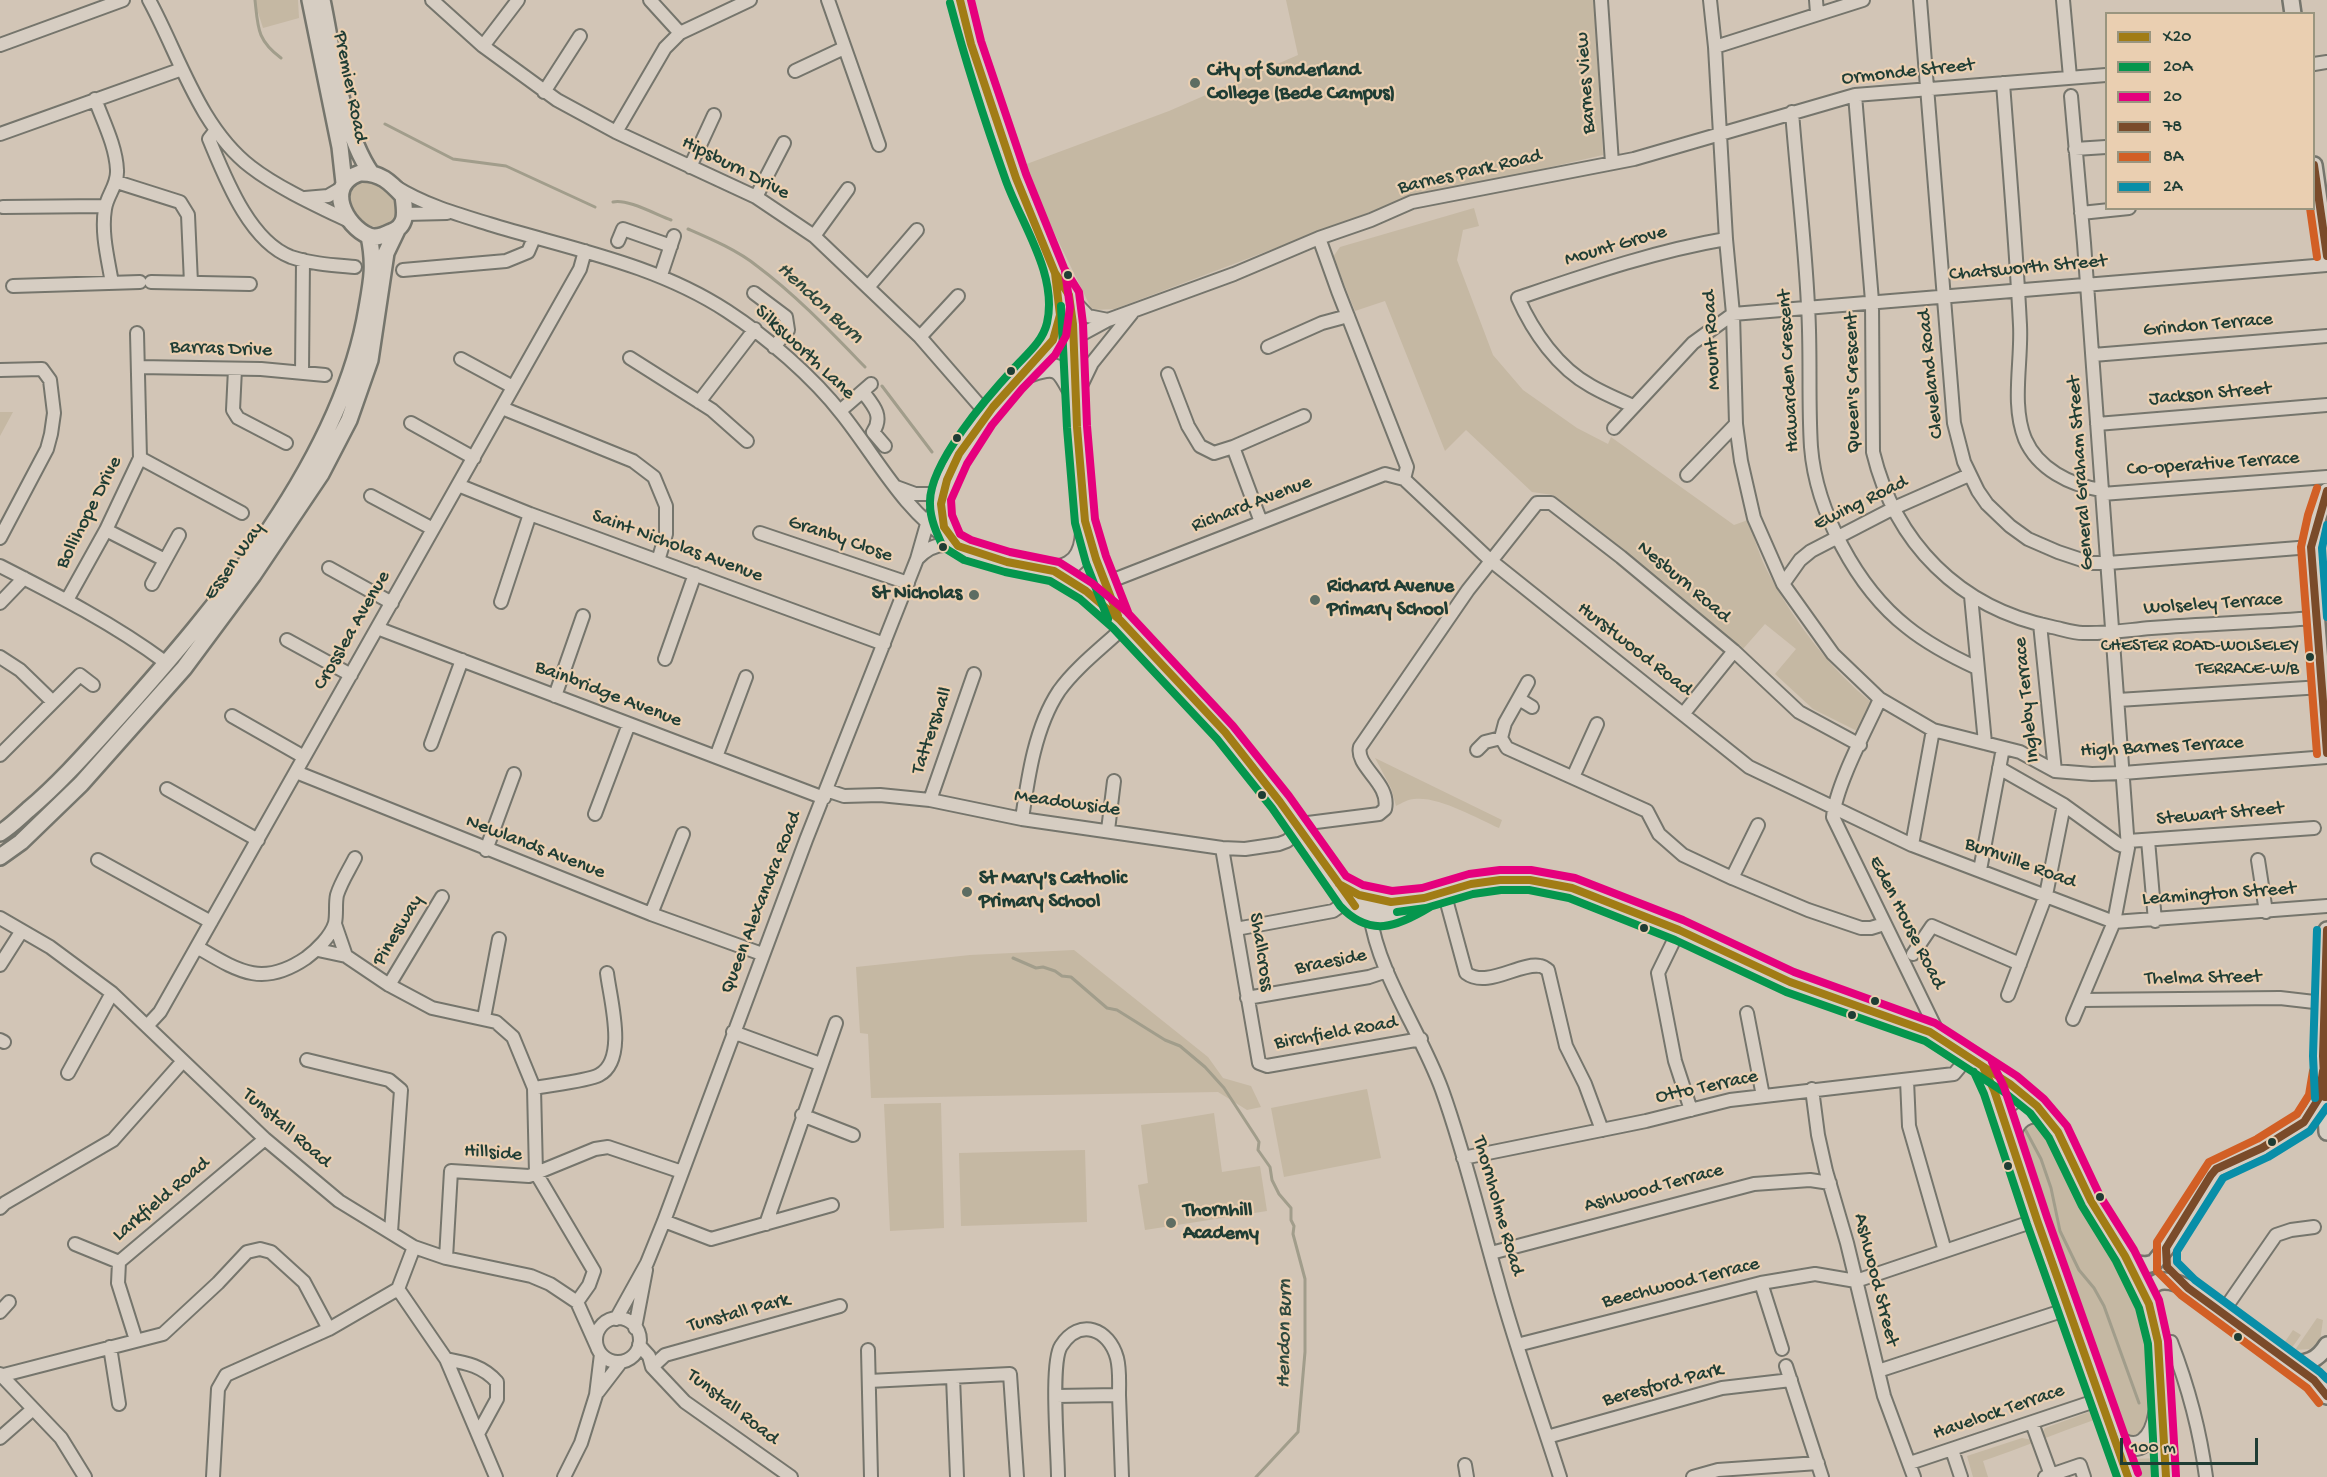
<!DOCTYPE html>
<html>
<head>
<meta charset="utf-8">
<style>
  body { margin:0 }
  #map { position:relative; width:2327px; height:1477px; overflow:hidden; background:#d2c5b6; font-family:"Gochi Hand",sans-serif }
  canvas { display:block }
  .legend { position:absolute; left:2105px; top:12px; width:210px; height:198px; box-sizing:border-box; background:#eacfb1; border:2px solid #99957f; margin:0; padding:8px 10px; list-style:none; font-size:18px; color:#1f3d34 }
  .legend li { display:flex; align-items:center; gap:12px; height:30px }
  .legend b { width:30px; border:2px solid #99957f }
  .scale { position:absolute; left:2120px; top:1438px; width:138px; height:27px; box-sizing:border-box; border:3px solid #1f3d34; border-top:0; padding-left:8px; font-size:18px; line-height:21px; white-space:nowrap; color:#1f3d34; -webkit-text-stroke:4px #eacfb1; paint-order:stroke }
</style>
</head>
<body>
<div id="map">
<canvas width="2327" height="1477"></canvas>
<ul class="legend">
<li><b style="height:8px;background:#a17c15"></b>X20</li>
<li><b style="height:8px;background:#05964d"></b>20A</li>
<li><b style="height:8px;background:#e5007d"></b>20</li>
<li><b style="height:8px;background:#7a4b2a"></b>78</li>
<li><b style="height:8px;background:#d25f25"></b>8A</li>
<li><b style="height:8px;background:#088ea8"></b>2A</li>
</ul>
<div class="scale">100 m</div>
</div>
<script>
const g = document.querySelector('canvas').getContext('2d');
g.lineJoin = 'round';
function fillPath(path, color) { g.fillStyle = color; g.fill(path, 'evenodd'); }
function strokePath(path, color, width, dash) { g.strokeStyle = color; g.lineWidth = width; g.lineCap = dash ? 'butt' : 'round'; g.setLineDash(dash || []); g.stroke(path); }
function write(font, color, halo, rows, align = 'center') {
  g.font = font + ' "Gochi Hand",sans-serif'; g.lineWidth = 4.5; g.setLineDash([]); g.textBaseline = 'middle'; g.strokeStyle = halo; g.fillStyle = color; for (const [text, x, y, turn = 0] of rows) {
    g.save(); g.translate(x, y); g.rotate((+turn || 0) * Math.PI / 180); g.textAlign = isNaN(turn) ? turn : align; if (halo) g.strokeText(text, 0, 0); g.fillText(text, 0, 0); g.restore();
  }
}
fillPath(new Path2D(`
  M254 0H298L299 18 263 28Z
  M1286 0H1594L1603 155 1394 203 1115 309 1092 310 1047 218 1024 165 1169 111 1298 55Z
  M365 178C385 186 406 204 392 227 359 235 327 192 365 178Z
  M1474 208 1479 226 1463 230 1457 260 1493 355 1523 390 1577 428 1608 444 1611 437 1734 525 1748 520C1755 539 1760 559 1770 576 1794 621 1831 670 1871 702L1857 731 1813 709 1775 674 1796 649 1765 624 1743 649 1553 495 1532 492 1466 430 1445 451 1385 301 1355 311 1333 257 1340 247Z
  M0 412H13L0 436Z
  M1375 758 1502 820 1499 828C1476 818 1439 796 1414 799 1408 799 1402 803 1396 806L1391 788Z
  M1074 950 1208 1057 1223 1078 1251 1086 1261 1107 1247 1110 1218 1092 871 1098 868 1034 860 1033 856 967 970 955Z
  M1367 1089 1381 1158 1284 1177 1271 1108Z
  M941 1103 944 1228 890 1231 884 1104Z
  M1214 1113 1222 1172 1260 1166 1267 1211 1145 1230 1138 1185 1148 1183 1141 1125Z
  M2027 1120 2043 1124C2062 1150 2071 1181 2084 1210 2094 1231 2110 1247 2122 1267 2147 1307 2155 1363 2147 1409 2146 1418 2146 1427 2141 1435L2131 1437 2120 1430 2044 1217 2020 1137Z
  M1085 1150 1087 1222 961 1226 959 1153Z
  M2317 1318 2323 1320 2320 1341 2310 1349 2295 1350Z
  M2293 1330 2301 1335 2291 1349 2282 1346Z
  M2100 1408 2122 1477H2113L2094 1420C2057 1433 2021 1448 1983 1461L1988 1477H1973L1967 1456 2022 1438 2038 1441 2045 1428Z
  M2161 1458V1477H2136L2130 1459Z`), '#c5b8a3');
strokePath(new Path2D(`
  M255 0C258 28 257 40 281 58
  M385 124 453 159 506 166 595 207
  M613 202C626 198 657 215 671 220
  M688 229C711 239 737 250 757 266 796 295 831 332 865 367
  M882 386 932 452
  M1013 958 1036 968 1043 967 1055 971 1062 976 1071 977 1107 1008 1117 1010 1165 1040 1180 1046 1205 1067 1224 1088 1256 1137 1259 1142 1258 1150 1270 1167 1272 1180 1279 1194 1291 1208V1220L1294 1226 1293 1234 1305 1279V1352L1298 1432 1256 1477
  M2025 1129 2041 1159 2051 1188 2060 1231 2079 1270 2094 1288 2104 1306 2139 1403`), '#a19d8b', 3);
const minor = new Path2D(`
  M149 0C179 55 199 127 251 167 278 188 320 207 351 222
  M432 0 483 46 557 100 616 132 756 197 814 236 920 337 987 414
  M650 0 680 33
  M828 0 879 145
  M1601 0 1612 163
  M1710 0 1715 47 1726 239 1733 314 1736 424 1741 461 1754 518 1783 584 1833 654 1880 699 1933 730 2020 752 2055 771 2092 774 2123 773 2327 757
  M1816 0 1817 13
  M1920 0 1954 423 1964 462 1978 491 1987 504 2010 526 2028 539 2058 552 2091 563H2108L2311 547
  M2063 0 2070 77
  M0 45 123 0
  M483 46 518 0
  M1715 47 1863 0
  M2314 64 2327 62
  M795 71 844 48
  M2003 83C2009 164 2016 244 2020 325 2022 362 2011 404 2025 439 2038 469 2070 485 2101 490
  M544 92 580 36
  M1855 95 1872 301 1873 452C1895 543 1959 608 2052 627 2062 629 2073 633 2083 633 2105 634 2128 630 2151 628 2206 624 2260 622 2315 618
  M2071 96 2084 243 2128 848 2114 922 2073 1019
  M95 99C103 121 116 146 117 170 118 185 107 195 105 209 101 233 108 259 112 283
  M1792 112C1797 177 1805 242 1808 306 1811 353 1808 400 1811 447 1816 511 1857 588 1907 627 1928 644 1953 657 1977 668
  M216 130 209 139C225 177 249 241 291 257 312 264 333 265 355 267
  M616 132 665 48 680 33 750 0
  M0 134 182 69
  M2075 149 2106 147
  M690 167 714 115
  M117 182 180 202 188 215 191 283
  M396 187C425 205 457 214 489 224 571 249 655 264 727 311 767 337 813 377 842 414 877 458 903 510 951 541
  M756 197 784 143
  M305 198 328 196 340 189
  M3 207 105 206
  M2081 213 2129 208
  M405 214 447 213
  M814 236 848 189
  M1319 238 1338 291 1407 467 1404 479
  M618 241 623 229 671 246
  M403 270 506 261 528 252 534 238
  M661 275 674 236
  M151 282 250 284
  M13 286 140 282
  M869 286 917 230
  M754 293 786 317 788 330 774 347
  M1070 297 1088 316 1108 320
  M920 337 958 296
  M1073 339 1108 320 1234 274 1319 238 1371 220 1412 202 1634 159 1855 95 2106 75
  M1268 347 1322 323 1348 316
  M2093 355 2327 336
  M630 358 712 410 747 441
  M461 359 513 387
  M138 367 261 369 325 375
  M235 369 233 410 238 418 286 443
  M0 370 42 369 50 380 54 413 51 434 47 449 0 538
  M302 373 303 260
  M1168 374 1188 426 1200 446 1214 453 1233 447 1304 416
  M863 392C873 405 884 416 873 432L885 446
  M1078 392 1092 363 1132 313
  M699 402 755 329
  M1633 406C1619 400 1605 394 1591 386 1558 368 1533 332 1518 298 1586 275 1655 251 1726 239
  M502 408 633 461 654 477 666 506V534L658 561
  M840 411 871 384
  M411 423 474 458
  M2097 424 2327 405
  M1614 428 1693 343 1733 314 2327 265
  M1233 447 1261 522
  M140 458 242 513
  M1687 475 1736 424
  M458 485 530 514 884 644
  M896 487 915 494H941
  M2102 494 2327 477
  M371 496 433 529
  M106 530 165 560
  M760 533 908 583
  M917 559C928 547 941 542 956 546
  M0 566C57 595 114 624 165 662
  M329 568 392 603
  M152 584 179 535
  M1783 584 1800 560 1811 551 1894 508 1969 475
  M1098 586 1385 474 1404 479 1490 560 1749 767 1912 845 2114 922 2327 906
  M1971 596 1985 743
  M67 600 106 530 140 458 137 333
  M501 602 530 514
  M0 603 24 578
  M2040 624 2055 771
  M377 628 824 798
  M287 640 351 675
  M0 657 20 670 53 702
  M665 659 695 574
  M1528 682 1505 723 1501 738 1507 748 1647 811 1659 834 1683 855 1732 878 1808 910 1861 928H1871L1884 924
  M555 696 583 616
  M1519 699 1532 707
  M1880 699C1866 730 1836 785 1833 817L1940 1037
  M2118 700 2322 687
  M1684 713 1734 651
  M232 716 304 757
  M431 744 462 660
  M1477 750 1485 742 1501 738
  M0 755 80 675 93 685
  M716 757 746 677
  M1999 768 2064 805 2118 844 2128 848
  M296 772 651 914 762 954
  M1573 777 1597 724
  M167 789 258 840
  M826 790 844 796 880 795 930 800 1022 819 1222 848 1245 849 1279 844 1287 841 1308 823 1379 814 1385 809C1391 783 1355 767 1360 747L1468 590 1537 503H1551L1621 557 1734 651 1799 712 1860 745
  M930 800 974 674
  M595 814 629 724
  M1022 819C1028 777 1035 727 1059 691 1076 667 1103 647 1125 626
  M1108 830 1114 781
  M2148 840 2155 921
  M2128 841 2314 828
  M1912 845 1933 730
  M1222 848 1259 1063 1267 1066 1421 1039
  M486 850 514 774
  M98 860 211 922
  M2258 860 2266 912
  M1980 870 2003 748
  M1732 878 1758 825
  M1444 892 1466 973C1487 989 1520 962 1540 966 1543 966 1546 969 1548 970L1566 1046 1585 1084 1602 1130
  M651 914 683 834
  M1370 914C1378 974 1421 1032 1442 1090 1464 1151 1479 1215 1497 1278 1515 1345 1539 1411 1560 1477
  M0 918 50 947 112 993 265 1139 339 1201 414 1247 446 1258 531 1276 550 1284 577 1302 598 1349
  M335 924 346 956 389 985 432 1008 496 1022 513 1037 534 1088 536 1173 594 1271 589 1285 577 1302
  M1236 929 1333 911 1349 900
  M1679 930 1658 973 1675 1061 1691 1110
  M197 947C238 971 262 988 306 958 317 950 331 936 335 923 337 914 335 904 337 895 341 882 349 870 355 858
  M318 950 346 956
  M1913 954 1932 926 2020 964
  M0 965 21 932
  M389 985 442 897
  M2008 995 2046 895 2064 805
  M1247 998 1369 977 1387 971
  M2082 1000 2280 998 2323 1003
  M1747 1013 1763 1096
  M484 1018 499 939
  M147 1026 160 1012 580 269 585 251
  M733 1032 820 1064
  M0 1040 4 1042
  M307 1060 389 1080 401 1090 391 1232
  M68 1073 112 993
  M1907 1080 1909 1126 1945 1251
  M534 1088C549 1085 588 1081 599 1075 628 1060 610 999 607 973
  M1812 1089 1818 1135 1826 1171 1847 1243 1884 1396 1914 1477
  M802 1115 853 1135
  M1463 1158 1646 1121 1730 1100 1954 1074 1959 1068
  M0 1208 5 1203 113 1140 183 1061
  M664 1221 711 1239 832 1205
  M766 1224 836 1023
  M75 1244 119 1262
  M1491 1253 1754 1184 1810 1180 1830 1183
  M446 1258 451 1171 529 1176 595 1149 608 1147 682 1172
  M1761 1283 1782 1349
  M398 1289 446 1359 496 1477
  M0 1312 9 1302
  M2222 1313 2276 1235 2291 1230 2314 1227
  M596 1340a22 22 0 1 1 44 0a22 22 0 1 1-44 0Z
  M616 1319 647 1263 664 1221 806 840 917 559 927 524 939 502
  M635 1328 646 1270
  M136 1340 118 1283 119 1262 265 1139
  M2158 1342H2171C2188 1386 2200 1430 2206 1477
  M639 1345 649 1356 652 1367 685 1402 791 1477
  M1517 1345 1761 1283 1815 1274 1856 1281 2037 1220
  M110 1347 119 1404
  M868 1350 871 1477
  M446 1359C467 1363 483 1366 497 1382V1399L479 1432
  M1786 1366 1822 1477
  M652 1367 665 1355 840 1306
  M1878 1371 2068 1309
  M0 1374 61 1438 85 1477
  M0 1376 163 1334 218 1283 247 1252 260 1249 271 1252 304 1282 329 1329
  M953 1377 957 1477
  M869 1381 1010 1374 1017 1477
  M598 1392 621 1362
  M1056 1396 1119 1395
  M2032 1423 2051 1475
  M1547 1437 1722 1388 1791 1380
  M0 1438 33 1409
  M1952 1450 1961 1477
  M1910 1463 2101 1399
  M1465 1465 1467 1477
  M213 1477 218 1389 226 1375 329 1329 398 1289 414 1247
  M564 1477 581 1443 596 1395 601 1354
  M1058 1477C1058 1452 1050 1363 1061 1346 1080 1317 1109 1329 1117 1358 1120 1370 1119 1383 1119 1395 1120 1422 1121 1450 1122 1477
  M1693 1477 1718 1470 1818 1463
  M2045 1477 2080 1465 2084 1477`);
const major = new Path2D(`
  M310 0 340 147 344 183
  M322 0C333 52 341 130 371 173
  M2291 0 2293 14
  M2314 165 2327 256
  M360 173C380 172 390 182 403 196 405 211 408 226 391 232 385 235 376 239 369 236 345 226 324 185 360 173Z
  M2327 491 2318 517 2311 547 2327 753
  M0 833C10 827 19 818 28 810 61 782 88 751 117 719 217 607 342 460 367 308 372 280 375 265 369 236
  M0 857 21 842 81 784 184 668 253 575 321 474 349 420 370 360 386 253 397 230
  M2327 930 2323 1056 2327 1132
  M2125 1256 2137 1264 2146 1265 2154 1263 2166 1248 2216 1169 2262 1148 2304 1122C2318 1107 2324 1091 2323 1071
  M2149 1304C2146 1274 2170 1279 2188 1288L2314 1380 2327 1396
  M2290 1363C2306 1365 2318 1360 2327 1345`);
const highway = new Path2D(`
  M960 0 971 44 1016 178 1055 273 1069 295 1071 307C1075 347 1074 387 1077 426 1079 456 1093 530 1080 554 1075 565 1064 568 1054 571
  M1055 273C1059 295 1064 318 1053 340 1047 352 1035 360 1025 370 996 401 969 434 951 473 946 482 940 492 940 503 940 517 946 529 952 542L967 550 1007 562 1054 571 1086 591 1120 620 1225 732 1280 802 1353 905C1376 922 1395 916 1418 902
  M1031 372C1060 362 1061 370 1074 394
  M1088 529 1096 559 1118 616
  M1339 884 1359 895 1391 902 1424 898 1471 884 1500 880H1530L1572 888 1679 930 1790 982 1930 1032 2010 1084 2037 1106 2058 1132 2091 1201 2125 1256 2149 1304 2158 1342 2166 1477
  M1983 1067 1994 1090 2037 1220 2128 1477
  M2012 1142C2010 1120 2030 1106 2049 1118
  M2115 1438C2139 1458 2154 1438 2158 1414`);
strokePath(minor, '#75756c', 16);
strokePath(major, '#75756c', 20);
strokePath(highway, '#75756c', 22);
strokePath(minor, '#d6cdc2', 12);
strokePath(major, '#d6cdc2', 15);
strokePath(highway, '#d6cdc2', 18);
strokePath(new Path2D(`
  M960 0 971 44 1016 178 1055 273 1069 295 1073 324 1077 427 1085 521 1096 559 1118 616
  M1055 273 1060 315 1053 340 993 407 959 454 947 480 941 504 944 527 958 546 1007 562 1054 571 1086 591 1120 620 1225 732 1280 802 1355 906
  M1339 884 1359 895 1391 902 1424 898 1471 884 1500 880H1530L1572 888 1679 930 1790 982 1930 1032 2010 1084 2037 1106 2058 1132 2091 1201 2125 1256 2149 1304 2158 1342 2166 1477
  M1983 1067 1994 1090 2037 1220 2128 1477`), '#a17c15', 8);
strokePath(new Path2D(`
  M950 3C966 63 985 122 1006 181 1022 225 1058 275 1047 323 1043 341 1027 354 1015 367 989 395 928 464 930 504 930 519 937 534 943 547L964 560 1005 572 1050 581 1080 599 1113 628 1217 739 1272 808 1340 906C1370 938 1397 927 1430 907
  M1061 306 1067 428 1075 523 1086 563 1108 619
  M1397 912 1426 908 1473 894 1501 890H1529L1569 898 1675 940 1786 992 1925 1041 2004 1092 2030 1113 2049 1138 2082 1206 2116 1261 2139 1308 2148 1344 2155 1477
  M1974 1072 1984 1094 2027 1224 2117 1477`), '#05964d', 8);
strokePath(new Path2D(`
  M971 0 981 41 1026 174 1064 268 1079 292 1083 324 1087 426 1095 519 1106 556 1128 612
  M1065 271 1070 307 1066 336 1055 355 1022 389 992 425 967 464 951 500 952 515 960 534 971 540 1010 552 1059 562 1092 583 1127 612 1233 726 1289 796 1346 876 1363 885 1392 891 1422 888 1469 874 1500 870H1531L1575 878 1683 920 1794 972 1935 1023 2017 1076 2044 1099 2067 1126 2100 1196 2134 1250 2159 1300 2168 1341 2176 1476
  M1992 1062 2004 1087 2047 1217 2138 1473`), '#e5007d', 8);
strokePath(new Path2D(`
  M2314 165 2327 256
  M2327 491 2311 547 2327 753
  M2323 1071 2319 1098 2304 1122 2262 1148 2216 1169 2211 1175 2166 1248 2167 1267 2188 1288 2314 1380 2327 1396
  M2325 1097 2323 1056 2327 930`), '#7a4b2a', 8);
strokePath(new Path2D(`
  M2310 208 2317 257
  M2317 754 2301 547 2308 515 2317 488
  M2313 1071 2309 1095 2297 1114 2257 1139 2209 1162 2157 1242V1271L2181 1295 2307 1388 2319 1403`), '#d25f25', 8);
strokePath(new Path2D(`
  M2327 525 2322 548 2327 617
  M2315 1098 2313 1056 2317 930
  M2327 1107 2310 1131 2268 1157 2223 1178 2177 1251V1262L2195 1280 2320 1372 2327 1379`), '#088ea8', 8);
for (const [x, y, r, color] of [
  [1195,83,6,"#5e6d62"],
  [1068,275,5,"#1f3d34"],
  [1011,371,5,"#1f3d34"],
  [957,438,5,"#1f3d34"],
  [943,547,5,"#1f3d34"],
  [974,595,6,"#5e6d62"],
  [1315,600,6,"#5e6d62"],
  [2310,657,5,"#1f3d34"],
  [1262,795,5,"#1f3d34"],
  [967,892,6,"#5e6d62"],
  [1644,928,5,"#1f3d34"],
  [1875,1001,5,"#1f3d34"],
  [1852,1015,5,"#1f3d34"],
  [2272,1142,5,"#1f3d34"],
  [2008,1166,5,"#1f3d34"],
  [2100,1197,5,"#1f3d34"],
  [1171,1223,6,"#5e6d62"],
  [2238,1337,5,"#1f3d34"]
]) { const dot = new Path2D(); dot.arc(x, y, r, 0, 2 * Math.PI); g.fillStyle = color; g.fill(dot); strokePath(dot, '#eacfb1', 2); }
write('18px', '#1f3d34', '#eacfb1', [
  ["CHESTER ROAD-WOLSELEY",2299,647],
  ["TERRACE-W/B",2299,670]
], 'right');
write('bold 20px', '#1f3d34', '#eacfb1', [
  ["City of Sunderland",1207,72],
  ["College (Bede Campus)",1207,95],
  ["Richard Avenue",1327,588],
  ["Primary School",1327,611],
  ["St Nicholas",962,595,"right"],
  ["St Mary's Catholic",979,880],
  ["Primary School",979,903],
  ["Thornhill",1183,1212],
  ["Academy",1183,1235]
], 'left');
write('20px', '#1f3d34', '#eacfb1', [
  ["Ormonde Street",1908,73,-6],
  ["Barnes View",1587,83,-94],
  ["Premier Road",349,87,79],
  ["Hipsburn Drive",735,169,27],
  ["Barnes Park Road",1470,173,-13],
  ["Mount Grove",1616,247,-16],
  ["Chatsworth Street",2028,269,-5],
  ["Grindon Terrace",2208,326,-5],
  ["Mount Road",1713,340,-93],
  ["Barras Drive",221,350,2],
  ["Silksworth Lane",804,353,43],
  ["Hawarden Crescent",1790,371,-93],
  ["Cleveland Road",1932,374,-96],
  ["Queen's Crescent",1854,383,-91],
  ["Jackson Street",2210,395,-5],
  ["Co-operative Terrace",2213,465,-4],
  ["General Graham Street",2082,473,-94],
  ["Ewing Road",1861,504,-26],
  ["Richard Avenue",1252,505,-21],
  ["Bollihope Drive",90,513,-63],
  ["Granby Close",840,540,19],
  ["Saint Nicholas Avenue",677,547,20],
  ["Essen Way",235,562,-55],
  ["Nesburn Road",1683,583,40],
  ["Wolseley Terrace",2213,605,-4],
  ["Crosslea Avenue",353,631,-60],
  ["Hurstwood Road",1634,650,38],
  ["Bainbridge Avenue",608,695,21],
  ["Ingleby Terrace",2028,700,-96],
  ["Tattershall",933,731,-71],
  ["High Barnes Terrace",2162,748,-3],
  ["Meadowside",1067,804,8],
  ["Stewart Street",2220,815,-5],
  ["Newlands Avenue",535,848,21],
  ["Burnville Road",2020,864,20],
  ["Leamington Street",2219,895,-4],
  ["Queen Alexandra Road",762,903,-69],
  ["Eden House Road",1906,923,63],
  ["Pinesway",399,931,-59],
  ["Shallcross",1260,952,81],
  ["Braeside",1331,963,-11],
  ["Thelma Street",2203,979,-1],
  ["Birchfield Road",1336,1034,-10],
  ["Otto Terrace",1707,1088,-12],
  ["Tunstall Road",286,1129,41],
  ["Hillside",493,1154,4],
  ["Ashwood Terrace",1654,1189,-15],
  ["Larkfield Road",162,1200,-40],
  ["Thornholme Road",1497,1206,74],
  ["Ashwood Street",1875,1280,76],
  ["Beechwood Terrace",1681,1284,-14],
  ["Tunstall Park",739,1314,-15],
  ["Beresford Park",1663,1386,-15],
  ["Tunstall Road",732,1408,38],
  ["Havelock Terrace",1999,1413,-19]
]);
write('italic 21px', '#2f493e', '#eacfb1', [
  ["Hendon Burn",819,304,43],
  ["Hendon Burn",1286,1334,-89]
]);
</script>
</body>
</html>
